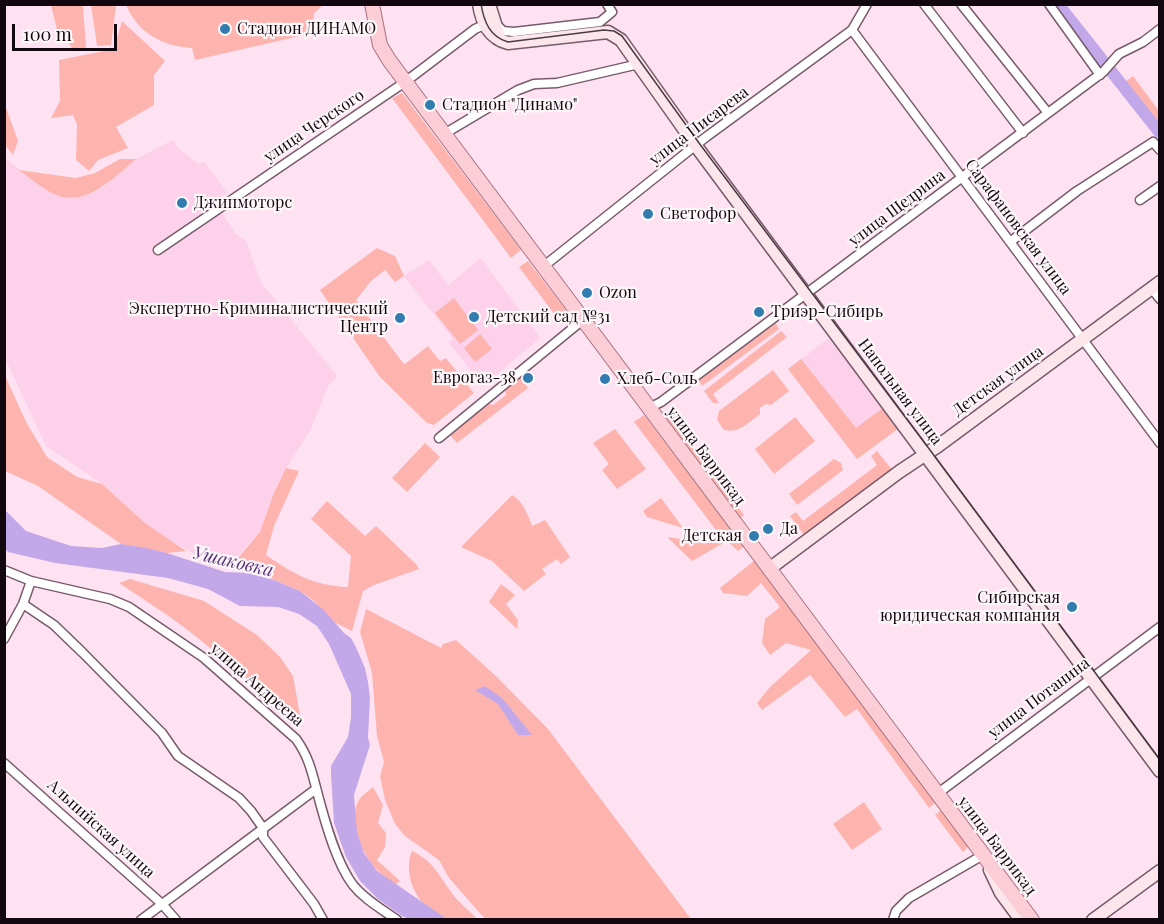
<!DOCTYPE html>
<html>
<head>
<meta charset="utf-8">
<style>
  body { margin:0 }
  #map { position:relative; width:1164px; height:924px; overflow:hidden; background:#ffe2f2; font-family:"Playfair Display",serif }
  canvas { display:block }
  .frame { position:absolute; inset:0; border:6px solid #12070e; pointer-events:none }
  .scale { position:absolute; left:12px; top:24px; width:105px; height:27px; box-sizing:border-box; border:3px solid #12070e; border-top:0; padding-left:8px; font-size:18px; line-height:21px; white-space:nowrap; color:#12070e; -webkit-text-stroke:4px #fef7fa; paint-order:stroke }
</style>
</head>
<body>
<div id="map">
<canvas width="1164" height="924"></canvas>
<div class="frame"></div>
<div class="scale">100 m</div>
</div>
<script>
const g = document.querySelector('canvas').getContext('2d');
g.lineJoin = 'round';
function fillPath(path, color) { g.fillStyle = color; g.fill(path, 'evenodd'); }
function strokePath(path, color, width, dash) { g.strokeStyle = color; g.lineWidth = width; g.lineCap = dash ? 'butt' : 'round'; g.setLineDash(dash || []); g.stroke(path); }
function write(font, color, halo, rows, align = 'center') {
  g.font = font + ' "Playfair Display",serif'; g.lineWidth = 4.5; g.setLineDash([]); g.textBaseline = 'middle'; g.strokeStyle = halo; g.fillStyle = color; for (const [text, x, y, turn = 0] of rows) {
    g.save(); g.translate(x, y); g.rotate((+turn || 0) * Math.PI / 180); g.textAlign = isNaN(turn) ? turn : align; if (halo) g.strokeText(text, 0, 0); g.fillText(text, 0, 0); g.restore();
  }
}
fillPath(new Path2D(`
  M173 140 179 149 199 164 204 161 227 193 215 202 235 233 246 241 261 282 337 376 328 386 311 429 286 468 273 495 260 532 231 563 204 559 166 538 145 523 102 484 46 446 5 358 4 160 9 161 50 192 93 193 103 187 136 159Z
  M481 258 540 338 483 386 449 343 453 339 404 276 429 260 448 285Z
  M829 338 899 428 857 459 788 369Z`), '#fcd1e9');
fillPath(new Path2D(`
  M51 5H83L86 48H72L68 42H60Z
  M91 5H116L111 45 97 46Z
  M126 5H323L314 13 313 21 306 23 309 34 195 60 192 48C162 46 138 33 126 5Z
  M122 21 165 61 154 75V105L116 127 128 148 98 160 89 171 76 160 77 125 73 115 51 118 60 101 59 60 114 49Z
  M1133 76 1159 111V131L1122 84Z
  M402 93 521 250 511 258 392 98Z
  M4 102 18 141 13 155 5 145Z
  M120 159H136C112 179 83 211 50 192 39 186 29 177 19 170L76 178 95 173Z
  M377 248 395 256 404 276 395 282 385 270 371 281 356 300 403 363 405 364 428 346 440 361 446 358 474 393 434 425 427 423 380 377 320 290Z
  M528 261 571 317 561 323 519 267Z
  M454 298 478 330 460 344 435 313Z
  M775 322 779 329 702 386 698 379 699 376Z
  M781 331 787 337 713 394 719 403H713L704 391Z
  M480 334 492 349 475 362 464 348Z
  M801 359 856 428 883 408 899 428 857 459 788 369Z
  M773 370 789 391 771 405 766 404 760 408V414C749 422 739 434 724 430L717 420 719 411Z
  M4 373 26 422 47 457 77 477 102 484 145 523 186 551 167 553 121 544 38 486 5 471Z
  M520 376 528 388 457 443 450 435 486 403 493 405 506 395 505 389Z
  M665 411 744 515 740 518 659 412Z
  M644 415 744 546 738 551 727 541 692 561 667 537 708 543 727 541 716 530 634 422Z
  M795 417 815 441 774 474 755 449Z
  M615 429 646 469 617 489 602 470 609 464 593 443Z
  M425 443 440 457 407 492 392 478Z
  M877 451 893 471 804 535 790 516 796 512 803 521 877 465 871 456Z
  M834 459 841 463 843 470 797 505 789 494Z
  M286 468 299 471 274 526 266 555C292 573 314 586 348 587L351 556 311 519 327 501 365 536 376 526 416 564 419 569 374 585 363 591 352 631 334 622 313 600 300 591 274 580 237 559 260 532 273 495Z
  M512 495C523 501 528 515 532 526L545 520 570 557 561 564 557 559 542 569 546 574 524 591 492 561 461 547Z
  M661 498 683 528 647 517 643 511Z
  M755 560 936 802 929 808 857 709 845 717 810 675 762 710 757 703 770 687 811 650 786 643 770 655 762 643 765 619 780 607 761 583 747 596 723 593 720 588Z
  M130 579 204 601 257 635 280 657 293 676 300 715C258 691 223 657 185 628 164 612 141 598 119 583Z
  M501 584 515 595 506 604 518 620 517 629 489 602Z
  M366 609 441 648 443 644 456 640 497 677 548 729 691 919H485L449 878 439 860 405 836 395 824 385 800 380 776 384 762 377 736 372 673 360 632Z
  M373 787 383 805 378 823 386 833 385 847 377 860 400 881 395 885C389 880 382 875 377 870 361 853 344 816 362 796 365 793 370 790 373 787Z
  M864 802 882 829 852 850 833 824Z
  M941 810 968 847 963 852 935 815Z
  M412 851C432 860 439 875 451 892 458 902 469 910 477 919 468 919 457 921 448 919 420 913 401 876 412 851Z`), '#fdb4af');
fillPath(new Path2D(`
  M5 510 26 531 71 546 102 548 121 544 146 548 167 553 225 572 249 573 274 580 300 591 324 610 344 633 351 638 356 647 365 668 368 682 370 698 368 738 370 745 354 795 357 832 364 853 377 871 447 919H409L402 916 378 899 360 881 346 857 334 823 331 775V766L348 737 351 717V694L329 644 317 626 299 614 278 607 240 606 208 589 168 578 55 563 8 552 5 549Z
  M485 686 503 699 532 735H518L498 704 475 690Z`), '#c3a8e9');
strokePath(new Path2D(`
  M1058 4 1160 133`), '#c3a8e9', 12);
const street = new Path2D(`
  M924 4 1023 133
  M961 4 1048 113
  M1049 4 1100 75
  M852 30 1160 443
  M444 134 518 90 534 84 557 83 639 64
  M1140 200 1160 186
  M1010 242 1077 191 1153 142 1160 150
  M158 250 405 82 475 29 493 21 503 31 514 32 600 22 612 12 607 4
  M544 266 706 137 852 30 867 4
  M1151 288 1160 299
  M649 408 661 402 1103 72 1119 54 1143 42 1160 29
  M439 438 584 319
  M4 570 31 581 110 599 129 607 204 658 296 739C310 758 313 777 319 799 326 825 337 864 353 885 365 900 382 909 397 920
  M23 604 54 625 83 653 162 733 178 756 239 798 251 811 263 828V837L314 904 323 920
  M4 639 23 604 31 581
  M4 763 162 904 176 920
  M937 794 1160 627
  M141 920 316 789
  M893 920 896 911 909 898 983 855`);
const secondary = new Path2D(`
  M479 4C482 23 489 38 508 43L608 32 621 40 696 146 1160 771
  M489 4 500 40
  M769 569 899 472 938 446 1160 282
  M990 870 1001 893 1021 920
  M1093 920 1160 871`);
const primary = new Path2D(`
  M372 4 380 45 389 60 1032 920`);
strokePath(street, '#775a6b', 11);
strokePath(secondary, '#775a6b', 15);
strokePath(primary, '#a67280', 16);
strokePath(street, '#fff', 8);
strokePath(secondary, '#fce6eb', 12);
strokePath(primary, '#facdd7', 14);
strokePath(new Path2D(`
  M481 4C484 22 490 37 508 42L604 30 614 31 622 36 699 143 930 450 1160 760`), '#4a3b44', 1.5);
for (const [x, y, r, color] of [
  [225,29,6,"#327caf"],
  [430,105,6,"#327caf"],
  [182,203,6,"#327caf"],
  [648,214,6,"#327caf"],
  [587,293,6,"#327caf"],
  [759,312,6,"#327caf"],
  [474,317,6,"#327caf"],
  [400,318,6,"#327caf"],
  [528,378,6,"#327caf"],
  [605,379,6,"#327caf"],
  [768,529,6,"#327caf"],
  [754,536,6,"#327caf"],
  [1072,607,6,"#327caf"]
]) { const dot = new Path2D(); dot.arc(x, y, r, 0, 2 * Math.PI); g.fillStyle = color; g.fill(dot); strokePath(dot, '#fef7fa', 2); }
write('16px', '#12070e', '#fef7fa', [
  ["Стадион ДИНАМО",237,29],
  ["Стадион \"Динамо\"",442,105],
  ["Джипмоторс",194,203],
  ["Светофор",660,214],
  ["Ozon",599,293],
  ["Экспертно-Криминалистический",388,309,"right"],
  ["Центр",388,327,"right"],
  ["Триэр-Сибирь",771,312],
  ["Детский сад №31",486,317],
  ["Еврогаз-38",516,378,"right"],
  ["Хлеб-Соль",617,379],
  ["Да",780,529],
  ["Детская",742,536,"right"],
  ["Сибирская",1060,598,"right"],
  ["юридическая компания",1060,616,"right"]
], 'left');
write('16px', '#12070e', '#fef7fa', [
  ["улица Черского",314,126,-34],
  ["улица Писарева",699,126,-37],
  ["улица Щедрина",897,208,-37],
  ["Сарафановская улица",1018,227,53],
  ["Детская улица",998,381,-36],
  ["Напольная улица",900,392,53],
  ["улица Баррикад",706,456,53],
  ["улица Андреева",257,685,41],
  ["улица Потанина",1039,698,-37],
  ["Альпийская улица",101,829,42],
  ["улица Баррикад",997,846,53]
]);
write('italic 18px', '#56327e', '#fef7fa', [
  ["Ушаковка",233,562,13]
]);
</script>
</body>
</html>
